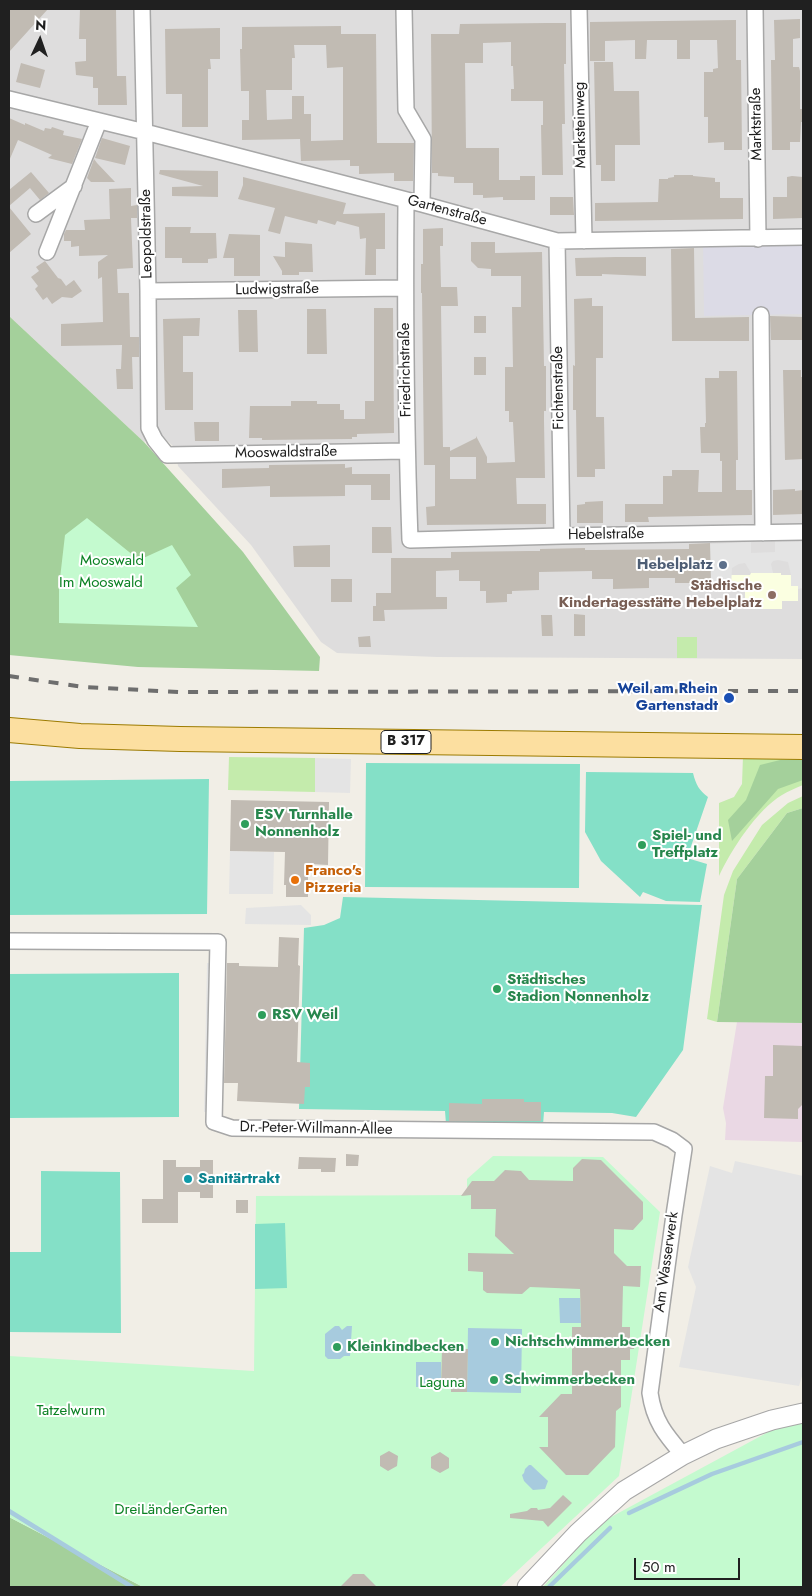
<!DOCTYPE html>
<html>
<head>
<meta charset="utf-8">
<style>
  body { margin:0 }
  #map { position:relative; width:812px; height:1596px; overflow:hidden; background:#f1eee6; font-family:Jost,sans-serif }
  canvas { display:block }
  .frame { position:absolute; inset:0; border:10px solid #202020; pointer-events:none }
  .north { position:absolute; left:15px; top:15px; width:50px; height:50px; -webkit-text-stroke:4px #fff; paint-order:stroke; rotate:3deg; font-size:14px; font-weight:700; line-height:20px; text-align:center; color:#202020 }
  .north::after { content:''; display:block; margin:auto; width:18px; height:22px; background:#202020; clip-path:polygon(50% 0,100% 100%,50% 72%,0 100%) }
  .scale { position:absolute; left:634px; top:1558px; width:106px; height:22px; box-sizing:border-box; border:2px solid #202020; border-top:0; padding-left:6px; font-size:15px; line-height:18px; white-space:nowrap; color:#202020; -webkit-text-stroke:4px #fff; paint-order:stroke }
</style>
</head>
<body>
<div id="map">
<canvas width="812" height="1596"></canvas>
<div class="frame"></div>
<div class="north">N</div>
<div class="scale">50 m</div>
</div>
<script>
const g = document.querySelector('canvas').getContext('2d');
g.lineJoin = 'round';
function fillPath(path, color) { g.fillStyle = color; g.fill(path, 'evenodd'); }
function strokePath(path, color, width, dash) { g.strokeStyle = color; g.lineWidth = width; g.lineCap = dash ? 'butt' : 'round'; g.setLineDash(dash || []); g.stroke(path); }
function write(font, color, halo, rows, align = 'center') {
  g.font = font + ' Jost,sans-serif'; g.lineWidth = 4; g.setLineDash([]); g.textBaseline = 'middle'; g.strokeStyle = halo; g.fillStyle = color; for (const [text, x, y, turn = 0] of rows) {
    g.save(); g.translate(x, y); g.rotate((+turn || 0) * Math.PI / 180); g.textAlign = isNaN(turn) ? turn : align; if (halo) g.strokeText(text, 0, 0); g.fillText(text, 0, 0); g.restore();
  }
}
fillPath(new Path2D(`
  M9 9H803V659L437 657 337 653 321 642 251 545 178 466 175 448 158 432 144 442 9 316Z`), '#dedddd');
fillPath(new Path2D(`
  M737 1022 803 1023V1142L725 1140 726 1123 723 1108Z`), '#ead8e4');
fillPath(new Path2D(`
  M751 573H781V575H791V585H798V601H782V609H745V588L731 586V575H750Z`), '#fbffe1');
fillPath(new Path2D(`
  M677 637H697V658H677Z
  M743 756 803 757V785C796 788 788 791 782 795 757 810 731 850 719 876V803L734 797 742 784Z
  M229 757 315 758V792L228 790Z
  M803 796V808L787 813 737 879 717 1022 707 1019 724 895 733 871 762 825 788 803Z`), '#c4ebac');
fillPath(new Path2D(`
  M9 316 144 442 243 552 320 657 319 671 138 667 9 655Z
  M780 760H803V780L778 789 732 841 728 820 746 800 760 765Z
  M803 808V1023L717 1022 737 879 787 813Z
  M9 1517 143 1587H9Z`), '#a4d09b');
fillPath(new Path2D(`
  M87 518 139 560 172 545 191 575 176 588 198 627 59 623V587L65 535Z
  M493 1156 603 1157 660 1212 619 1476 500 1587H143L9 1517V1356L254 1371 256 1196 467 1195V1179Z
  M803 1420V1587H543L600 1523 783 1424Z`), '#c4facf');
fillPath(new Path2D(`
  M366 763 580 764 579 888 365 887Z
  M586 772 693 773C696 785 699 790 708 797L687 858 707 864 700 902 666 901 643 892 640 897 601 861 585 832Z
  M209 779 207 914 9 915V781Z
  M343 897 702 905 683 1050 636 1117 612 1113 544 1112 543 1125 446 1124 445 1111 299 1109 304 928 324 925 340 918Z
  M179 973V1117L9 1118V974Z
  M41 1171 120 1172 121 1333 9 1332V1252H41Z
  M285 1223 287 1288 255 1289V1224Z`), '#84e0c7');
fillPath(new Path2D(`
  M775 541 803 542V588L798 589V586H791V575L788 562 778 560 773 561 771 564 773 573H751L745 563 739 564 732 568 731 586H711L710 544 751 542V553L775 552Z
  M315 758 351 759 350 793 315 792Z
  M230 851 274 852 273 894H229Z
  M301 905 311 915V925L245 924 246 908Z
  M207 963H217L214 1112H204Z
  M735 1161 803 1176V1373L799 1386 679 1367 696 1287 688 1267 710 1166 732 1173Z`), '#e4e4e4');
fillPath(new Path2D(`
  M803 237V314L704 316 703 239Z`), '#dcdbe6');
fillPath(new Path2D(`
  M559 1298H580L581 1323H560Z
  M335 1326H339L342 1330 347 1326H352L350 1356H344L340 1359H328L325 1356V1334Z
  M468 1328 522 1329 521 1393 467 1392Z
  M416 1362H441V1387H416Z
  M529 1465H531L548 1481 545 1489 533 1490 524 1481 522 1475 524 1473 525 1469Z`), '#a7cbde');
strokePath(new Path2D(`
  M9 1511 132 1587
  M629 1513 712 1474 803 1442
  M549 1587 610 1528`), '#a7cbde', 4.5);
fillPath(new Path2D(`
  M9 9H48L9 52Z
  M80 9H116L117 76H126L127 105H98V88H93V77L76 75 75 62 86 61V39H79Z
  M800 19V38L793 39V67H799L800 71V109H803V122H801L800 142H790V150H772L771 60H775L774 20Z
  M736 20V60H741L742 150H724V142L708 143V117H704V72H713V69L718 68 717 40H690V59H677V40H647L646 59H635V40L605 41V61H590V22Z
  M547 23H566V64H564L565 124H562L563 175H542L541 125H543V101H511V89H514L513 66H511V42L483 43V63H465L466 148H499V180H520V176H535V200H503V197L483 198V195H473V183H454V177L438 176V173H432L431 34H459L460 24Z
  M341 26V34H376L377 143H414L413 181H394V173L359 174V166H350V160L301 161 300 139 242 140V120H249V91H241L240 49H242V27ZM294 45H326L327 68 343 67V140L311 141V114H304V96H292V119L267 120 266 90H292V58H295Z
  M220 28V59H210L211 69H208V127H182V94H166L165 29Z
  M594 62H613L614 91H639L640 145H615V181H601V165H596Z
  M21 63 45 70 40 88 16 82Z
  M9 118 25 125V123L44 131 45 128 51 129 52 127 64 131 63 135 82 139 72 164 48 158 52 155 18 140 9 161Z
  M102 138 130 146 125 165 95 158Z
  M94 159 97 163 115 182H91L87 178Z
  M160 170 218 171V197L172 196V187L203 186 159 174Z
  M31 172 49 193 40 200 30 188 9 206V190Z
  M674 175H693V176L715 178V182H720V198H743V219L595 221V203L658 202 659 179H668V178L674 177Z
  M792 176 803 177V218L773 219V197H787V177Z
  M243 177 346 203 343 214 385 213V249H376V275H365L366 238 360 239 359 227 337 221 335 225 318 220 317 224 285 216 280 234 268 231 275 208 238 199 243 185Z
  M131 188V206L137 205V218H131L133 268 117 269 118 293H129L130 337H139V357H132L133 389H117L116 369H121L122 345 61 346V324L103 322 102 277 98 279V262L108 255 79 256V246L71 247V241H64V234L66 230H85L84 220 110 219 109 189Z
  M550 197H573L574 215H550Z
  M9 207 31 234 9 253Z
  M165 227H191L190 233H216L217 258 208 259V263H182V258H165Z
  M443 228V246H440L441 287H457L458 306H441L443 447H450V451L476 438V436L487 457V463L515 462 513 422H509V411H505V367H513L512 307H521V276H491V269L478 268 471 261V242H495V253L542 252 544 366H546V411H544V421L545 478H516L517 504H546V524L427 525 426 507 435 506V465H424L422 293H421V264H423V229ZM450 457H476V479H450Z
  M229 234 260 235V276H234V258H223Z
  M285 242 312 244 313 272H299V275H282V271L273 256 285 257Z
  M694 248 695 318 749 317V341H672L671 249Z
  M616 257H646V276L602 274V276H576L575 258Z
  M45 261 58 278 61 279 66 286 74 280 82 291 72 298 62 297 52 304 47 297 43 300 35 289 38 286 31 277 39 271 36 267Z
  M592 298V306H603V358H596V417H604L605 469H595V477H577L576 410H573V365L575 366 574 299Z
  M374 308H393L394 433 357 434V437H352V439L262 440V438H249L250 406H291V401H317V404H340V410H344V419H365V401H374Z
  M307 309H326L327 354H307Z
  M238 310H257L258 352H239Z
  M474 316H486V333H474Z
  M770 316 803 317V340H771Z
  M200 318 199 336H183V372H193V410H165L163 319Z
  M474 357H486V375H474Z
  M783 370H801V377H803V459L785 460Z
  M719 371H737L738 460H736V490H752V515L648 517 649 522H625V504H663V476H672V470H699L698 492H722V461H720V453H701L700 427H705V423H706L705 378H719Z
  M194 422H219V441H195Z
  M345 464V468L352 467V474H390V500H371V485H345V496L270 497V486L222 488V469L269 468V465Z
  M795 489V491L803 490V514L773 515V490Z
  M603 501V523H577V505L585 504V502Z
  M372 527H391L392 553H372Z
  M710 543 711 583H675V578H649V588L613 589V579H592V571L539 572V590L512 591V594H507V602L486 603V591H480V581H459V570L436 571V597H447V609L384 610 385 621H373V606H376V593H391V558H451V552L529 551H540V549L585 548V550H596L689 549V544Z
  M330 545V567H294L293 546Z
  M331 579H352V602H331Z
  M574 614 585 615V636H574Z
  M541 615H552L553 636H542Z
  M370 636 371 647H359L358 637Z
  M231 800 329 802 328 865 308 864V897H286V885H284L285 852 230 851Z
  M279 937 299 938 298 965 300 966 297 1062 310 1063V1087H305L304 1104 237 1101 238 1083H224L227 963H239V966L278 967Z
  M773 1045 803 1046V1104L798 1109V1119L764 1118 765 1076H773Z
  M482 1099H524V1102H541V1121H449V1103L482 1104Z
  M346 1154 359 1155 358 1166H346Z
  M299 1157 336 1158 335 1172H321V1169H298Z
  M582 1159 601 1160 643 1202V1219L633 1230 614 1229V1253L627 1266H641L640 1287 623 1286 622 1327H630V1338L633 1339 634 1349H630V1360H621V1407L616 1411 615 1447 588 1475H566L539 1447H548V1417H539L561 1394H572V1327H581L580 1289 530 1287 522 1294 487 1293 483 1290V1272L468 1271V1253L514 1254 495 1236 496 1209H471V1195L461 1196 472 1181H494L505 1170 521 1171 529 1180 573 1181V1168Z
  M163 1160H176V1167H200V1160H213V1198H200V1192H178V1223H142V1199H163Z
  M236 1200H248V1213H236Z
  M442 1348 468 1349 467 1392H451V1387H441Z
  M389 1451 398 1456 397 1466 388 1471 380 1466V1456Z
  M440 1452 449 1458V1468L440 1473 431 1468V1457Z
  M563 1495 572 1503 548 1527 543 1521 510 1518V1514L527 1511 531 1508H537L538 1510 550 1508Z
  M353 1574H364L377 1587H340Z`), '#c1bbb3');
const minor = new Path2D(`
  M142 9 148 291 149 428 155 440 167 455 406 451
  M404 9 406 110 423 139 422 204
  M579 9 584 241
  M755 9 758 239
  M9 99 145 132 422 204 557 241 803 237
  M406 200C405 314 406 427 410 540L562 536 803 532
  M36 214 74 186
  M557 241 562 536
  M47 252 99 121
  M148 291 405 288
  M761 315 763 533
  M9 941 218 942 214 1122 232 1128 654 1132 672 1140 684 1149 674 1215 650 1393C654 1421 665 1434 683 1455`);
const tertiary = new Path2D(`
  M527 1587 578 1533 624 1491 683 1455 716 1439 772 1420 803 1413`);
const primary = new Path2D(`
  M9 730 80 736 180 739 803 747`);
strokePath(minor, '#a7a7a7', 18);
strokePath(tertiary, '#a7a7a7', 21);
strokePath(primary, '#9c7b00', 26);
strokePath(minor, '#fff', 15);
strokePath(tertiary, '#fff', 19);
strokePath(primary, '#fcdfa0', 24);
strokePath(new Path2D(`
  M9 676 83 687 179 692 803 691`), '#6e6e6e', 4, [10, 10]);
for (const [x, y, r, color] of [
  [723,565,5,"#5c6f8a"],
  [772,595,5,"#8d6e63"],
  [729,698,6,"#1a4fb4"],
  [245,824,5,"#2e9e5b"],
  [642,845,5,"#2e9e5b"],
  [295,880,5,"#e8710a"],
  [497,989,5,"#2e9e5b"],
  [262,1015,5,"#2e9e5b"],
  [188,1179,5,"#0f9aa8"],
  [495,1342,5,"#2e9e5b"],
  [337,1347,5,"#2e9e5b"],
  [494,1380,5,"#2e9e5b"]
]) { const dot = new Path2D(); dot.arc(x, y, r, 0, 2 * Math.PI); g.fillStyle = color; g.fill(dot); strokePath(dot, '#fff', 2); }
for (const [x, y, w] of [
  [406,742,50]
]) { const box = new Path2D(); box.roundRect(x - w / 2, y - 11.5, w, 23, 4); g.fillStyle = '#fff'; g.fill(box); strokePath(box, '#202020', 1); }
write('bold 14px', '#202020', null, [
  ["B 317",406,742]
]);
write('15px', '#202020', '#fff', [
  ["Marktstraße",757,124,-91],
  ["Marksteinweg",581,125,-91],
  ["Gartenstraße",447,211,15],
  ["Leopoldstraße",147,234,-91],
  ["Ludwigstraße",277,290,-1],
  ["Friedrichstraße",406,370,-91],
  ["Fichtenstraße",559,388,-91],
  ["Mooswaldstraße",286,453,-1],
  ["Hebelstraße",606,535,-1],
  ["Dr.-Peter-Willmann-Allee",316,1129,1],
  ["Am Wasserwerk",667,1262,-82]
]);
write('15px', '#0b8123', '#fff', [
  ["Mooswald",112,561],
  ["Im Mooswald",101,583],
  ["Laguna",442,1383],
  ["Tatzelwurm",71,1411],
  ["DreiLänderGarten",171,1510]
]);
write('bold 15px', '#4e5e75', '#fff', [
  ["Hebelplatz",713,565]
], 'right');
write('bold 15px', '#785e54', '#fff', [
  ["Städtische",762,586],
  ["Kindertagesstätte Hebelplatz",762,603]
], 'right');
write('bold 15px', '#164399', '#fff', [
  ["Weil am Rhein",718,689],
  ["Gartenstadt",718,706]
], 'right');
write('bold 15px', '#27864d', '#fff', [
  ["ESV Turnhalle",255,815],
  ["Nonnenholz",255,832],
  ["Spiel- und",652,836],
  ["Treffplatz",652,853],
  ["Städtisches",507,980],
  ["Stadion Nonnenholz",507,997],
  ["RSV Weil",272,1015],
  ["Nichtschwimmerbecken",505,1342],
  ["Kleinkindbecken",347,1347],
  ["Schwimmerbecken",504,1380]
], 'left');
write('bold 15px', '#c56008', '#fff', [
  ["Franco's",305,871],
  ["Pizzeria",305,888]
], 'left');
write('bold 15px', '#0d838f', '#fff', [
  ["Sanitärtrakt",198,1179]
], 'left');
</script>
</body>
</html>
